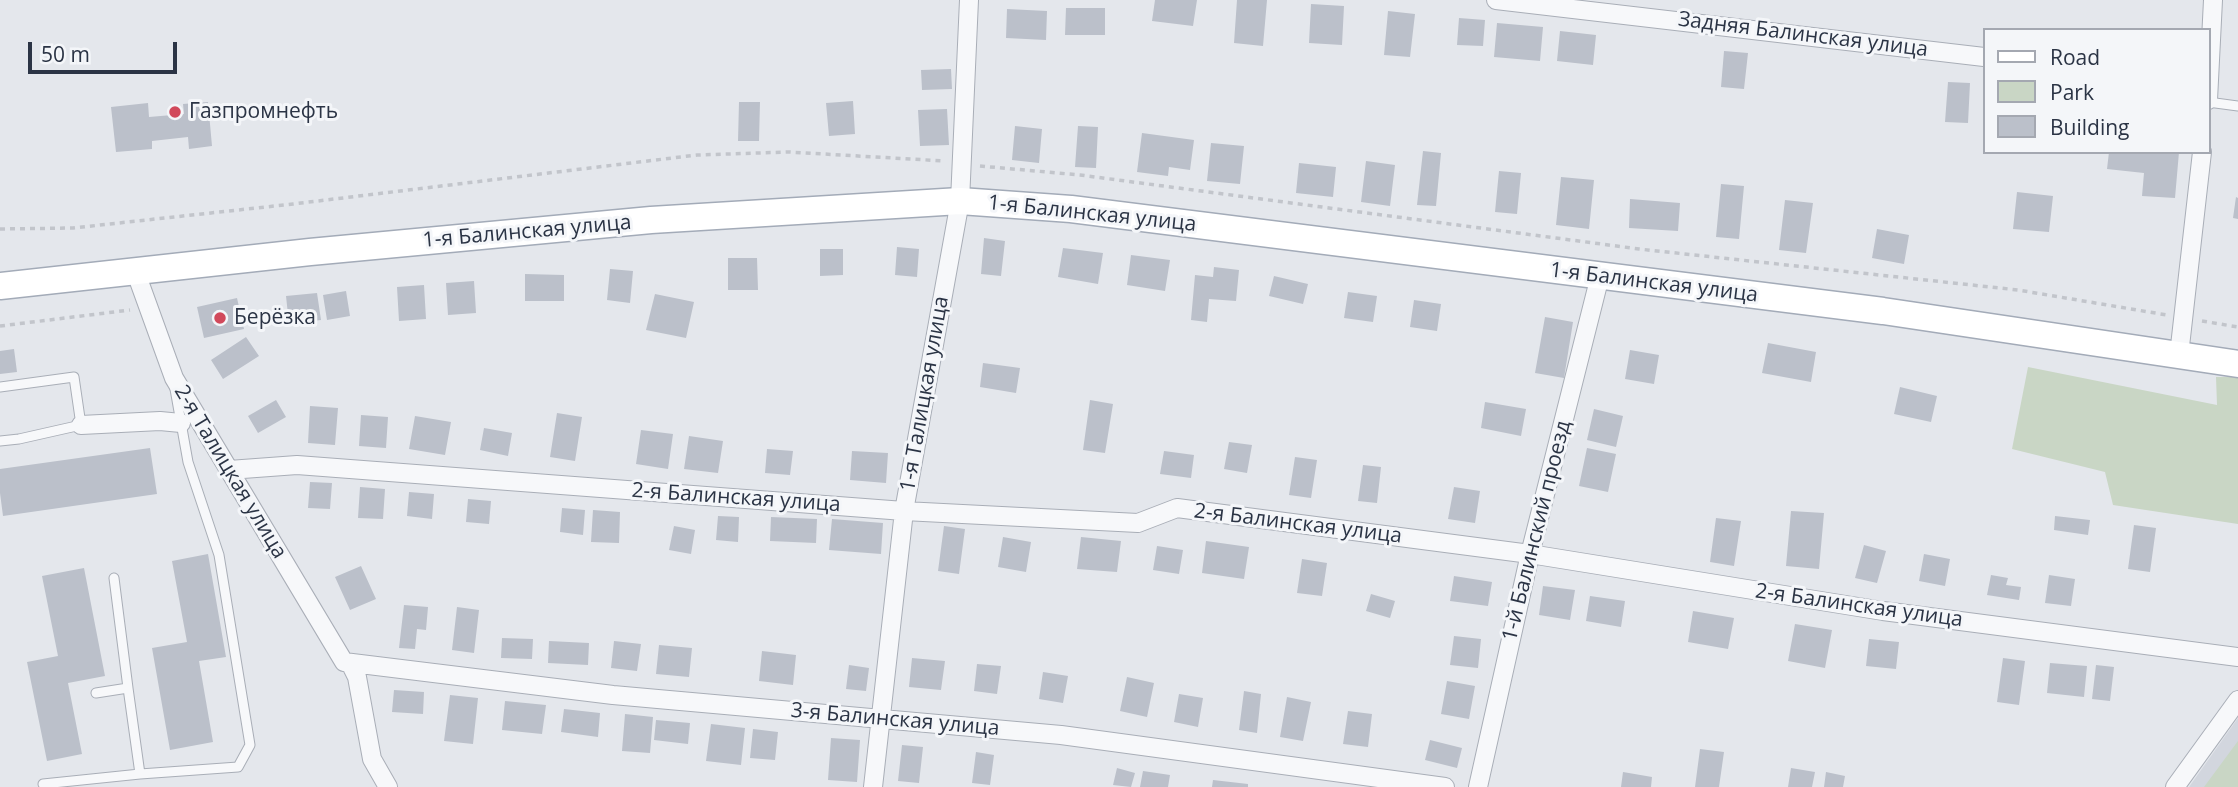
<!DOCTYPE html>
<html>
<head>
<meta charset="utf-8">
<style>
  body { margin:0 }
  #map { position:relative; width:2238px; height:787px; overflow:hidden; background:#e4e7ec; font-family:"Open Sans",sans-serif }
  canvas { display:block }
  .legend { position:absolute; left:1983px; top:28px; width:228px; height:126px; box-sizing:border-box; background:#f4f6f9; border:2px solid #a4a8b1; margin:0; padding:9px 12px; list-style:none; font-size:21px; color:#2b3445 }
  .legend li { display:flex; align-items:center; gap:14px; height:35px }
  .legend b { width:35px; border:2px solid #a4a8b1 }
  .scale { position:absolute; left:28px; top:42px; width:149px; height:32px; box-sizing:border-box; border:4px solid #2b3445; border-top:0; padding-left:9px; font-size:21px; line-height:24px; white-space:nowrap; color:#2b3445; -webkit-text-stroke:5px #f4f6f9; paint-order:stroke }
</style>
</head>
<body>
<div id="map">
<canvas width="2238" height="787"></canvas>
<ul class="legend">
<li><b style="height:9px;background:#fff"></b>Road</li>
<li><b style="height:19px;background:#c9d6c5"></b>Park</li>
<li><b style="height:19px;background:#bbc0ca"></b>Building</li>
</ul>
<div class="scale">50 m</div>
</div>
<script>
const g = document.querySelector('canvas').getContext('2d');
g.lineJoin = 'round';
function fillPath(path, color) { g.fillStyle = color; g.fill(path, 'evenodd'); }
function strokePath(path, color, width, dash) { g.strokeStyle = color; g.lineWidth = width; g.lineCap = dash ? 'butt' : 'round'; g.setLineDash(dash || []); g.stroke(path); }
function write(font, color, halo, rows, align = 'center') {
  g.font = font + ' "Open Sans",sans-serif'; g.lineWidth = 6; g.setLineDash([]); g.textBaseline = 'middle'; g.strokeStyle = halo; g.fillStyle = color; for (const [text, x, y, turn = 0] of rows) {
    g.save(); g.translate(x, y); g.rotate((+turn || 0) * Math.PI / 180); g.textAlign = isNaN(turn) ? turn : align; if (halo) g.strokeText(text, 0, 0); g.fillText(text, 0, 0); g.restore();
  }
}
fillPath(new Path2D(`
  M2238 718V787H2189Z`), '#d2d6de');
fillPath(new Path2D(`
  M2028 367 2217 405 2216 377H2238V524L2113 505 2105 472 2012 449Z
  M2238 741V787H2204Z`), '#c9d6c5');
fillPath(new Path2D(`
  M1155 0H1197L1193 26 1152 21Z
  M1237 0H1267L1263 46 1234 43Z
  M1311 4 1344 6 1342 45 1309 43Z
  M1066 8H1105V35H1065Z
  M1007 9 1047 11 1046 40 1006 38Z
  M1388 11 1415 14 1410 57 1384 55Z
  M1459 18 1485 20 1483 46 1457 45Z
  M1497 23 1543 27 1540 61 1494 57Z
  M1560 31 1596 35 1593 65 1557 61Z
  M1724 51 1748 53 1744 89 1721 87Z
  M951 69 952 89 922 90 921 70Z
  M1948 82 1970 83 1968 123 1945 122Z
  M853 101 855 134 829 136 826 103Z
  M208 102 212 146 189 149 188 137 152 141V149L116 152 111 107 148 103 149 117 184 114 183 104Z
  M739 102H760L759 141H738Z
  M947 109 949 145 920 146 918 110Z
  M1015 126 1042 129 1039 163 1012 160Z
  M1078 126 1098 127 1096 168 1075 167Z
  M1142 133 1194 140 1190 170 1169 167 1168 176 1137 172Z
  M1211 143 1244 146 1240 184 1207 181Z
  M1423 151 1441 153 1436 206 1417 205Z
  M2109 152H2179L2175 198 2142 196 2144 173 2107 169Z
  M1366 161 1395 165 1390 206 1361 202Z
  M1299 163 1336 167 1333 197 1296 193Z
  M1499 171 1521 173 1517 214 1495 212Z
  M1561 177 1594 180 1589 229 1556 225Z
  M1721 184 1744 186 1739 239 1716 237Z
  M2017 192 2053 196 2049 232 2013 229Z
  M2236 197 2238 198V219L2233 218Z
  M1630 199 1680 203 1678 231 1629 228Z
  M1785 200 1813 203 1806 253 1779 250Z
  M1877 229 1909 235 1904 264 1872 258Z
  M984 238 1005 241 1001 276 981 274Z
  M897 247 919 249 917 277 895 275Z
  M1063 248 1103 253 1098 284 1058 277Z
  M820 249H843V275L820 276Z
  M1131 255 1170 260 1165 291 1127 285Z
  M728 258H757L758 290H728Z
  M1214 267 1239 270 1236 301 1209 299 1207 322 1191 320 1195 275 1213 277Z
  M610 269 633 271 630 303 607 300Z
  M525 274 564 275V301H525Z
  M1274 276 1308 284 1303 304 1269 296Z
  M474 281 476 313 448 315 446 283Z
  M424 285 426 319 399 321 397 287Z
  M346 291 350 316 327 320 323 295Z
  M1348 292 1377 296 1373 322 1344 318Z
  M317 293 321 320 289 324 286 296Z
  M655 294 694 302 686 338 646 330Z
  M237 298 244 329 204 338 197 307Z
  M1414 300 1441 304 1437 331 1410 327Z
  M1545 317 1573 322 1564 378 1535 373Z
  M246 337 259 356 223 379 211 360Z
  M1768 343 1816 352 1811 382 1762 373Z
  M14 349 17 372 0 374V351Z
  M1630 350 1659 355 1654 384 1625 379Z
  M983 363 1020 368 1016 393 980 387Z
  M1900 387 1937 396 1931 422 1894 414Z
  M276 400 286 417 258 433 248 416Z
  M1090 400 1113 404 1105 453 1083 450Z
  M1485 402 1526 409 1521 436 1481 428Z
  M310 406 338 408 335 445 308 443Z
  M1594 409 1623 416 1616 447 1587 440Z
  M557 413 582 417 575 461 550 457Z
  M361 415 388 417 386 448 359 446Z
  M415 416 451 422 445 455 409 449Z
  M484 428 512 433 508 456 480 450Z
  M641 430 673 434 668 469 636 464Z
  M689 436 723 441 718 473 684 469Z
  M1229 442 1252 445 1247 473 1224 469Z
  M150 448 157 494 3 516 0 493V469Z
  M1587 448 1616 454 1608 492 1579 486Z
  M767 449 793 451 790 475 765 473Z
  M852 451 888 453 886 483 850 480Z
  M1164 451 1194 455 1191 478 1160 474Z
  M1295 457 1317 460 1311 498 1289 495Z
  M1363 465 1381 467 1377 503 1358 501Z
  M310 482 332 483 330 509 308 508Z
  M360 487 385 489 383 519 358 518Z
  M1454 487 1480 491 1475 523 1448 519Z
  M409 492 434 494 432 519 407 516Z
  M468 499 491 501 489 524 466 522Z
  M562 508 585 510 583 535 560 532Z
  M593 510 620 512 619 543 591 542Z
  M1791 511 1824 513 1819 569 1786 566Z
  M718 516 739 517 738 542 716 540Z
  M2055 516 2090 520 2088 535 2054 530Z
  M771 517 817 519 816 543 770 541Z
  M1716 518 1741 521 1734 566 1710 562Z
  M832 519 883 523 881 554 829 550Z
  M2134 525 2156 528 2150 572 2128 569Z
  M674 526 695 530 691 554 669 550Z
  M944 526 965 529 959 574 938 571Z
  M1003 537 1031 542 1026 572 998 567Z
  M1081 537 1121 541 1117 572 1077 569Z
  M1206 541 1249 547 1244 579 1202 573Z
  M1864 545 1886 551 1877 583 1855 578Z
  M1157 546 1183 550 1179 574 1153 570Z
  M208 554 226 657 199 661 213 742 170 750 152 648 187 642 172 561Z
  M1924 554 1950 559 1945 586 1919 581Z
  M1302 559 1327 563 1322 596 1297 593Z
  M361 566 376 599 350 610 335 577Z
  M84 568 105 676 68 683 82 754 47 761 27 662 58 656 42 576Z
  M1991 575 2008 578 2006 585 2021 587 2019 600 1987 595Z
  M2049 575 2075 579 2071 606 2045 603Z
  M1454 576 1492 582 1488 606 1450 601Z
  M1543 586 1575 590 1570 620 1539 615Z
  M1371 594 1395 601 1390 618 1366 611Z
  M1590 596 1625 601 1621 627 1586 621Z
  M404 605 428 607 426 630 417 629 415 649 399 648Z
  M457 607 479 610 474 653 452 650Z
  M1693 611 1734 618 1728 649 1688 642Z
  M1795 624 1832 630 1825 668 1788 661Z
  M1454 636 1481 639 1478 668 1450 665Z
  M502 638 533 639 532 659 501 658Z
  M1869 639 1899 642 1896 669 1866 666Z
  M549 641 589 643 588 665 548 663Z
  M614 641 641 644 637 671 611 668Z
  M659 645 692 648 689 677 656 674Z
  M762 651 796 655 793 685 759 681Z
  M912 658 945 661 941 690 909 687Z
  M2003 658 2025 661 2019 705 1997 702Z
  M2050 663 2087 666 2084 697 2047 693Z
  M977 664 1001 666 997 694 974 691Z
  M849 665 869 668 866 691 846 689Z
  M2096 665 2114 667 2110 701 2092 699Z
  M1043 672 1068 676 1063 703 1039 699Z
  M1127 677 1154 683 1147 717 1120 711Z
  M1447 681 1475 686 1469 719 1441 714Z
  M394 690 424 692 423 714 392 712Z
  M1244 691 1261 694 1257 733 1239 730Z
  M1179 694 1203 698 1198 727 1174 722Z
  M450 695 478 698 473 744 444 741Z
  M1287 697 1311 702 1303 741 1280 737Z
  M505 701 546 705 542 734 502 730Z
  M564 709 600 713 598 737 561 732Z
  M1348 711 1372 714 1368 747 1343 744Z
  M625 714 653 717 650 753 622 751Z
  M656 720 690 723 688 744 654 740Z
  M711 724 745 728 741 765 706 761Z
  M753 729 778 732 775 760 750 758Z
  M831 738 860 740 857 782 828 780Z
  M1430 740 1462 748 1457 768 1425 760Z
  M902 745 923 747 919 783 898 781Z
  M1700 749 1724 752 1719 787H1695Z
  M976 752 994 755 990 785 972 783Z
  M1117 768 1135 773 1131 787 1113 785Z
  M1791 768 1815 772 1812 787H1788Z
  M1143 771 1170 775 1168 787H1140Z
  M1623 772 1652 777 1651 787H1621Z
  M1826 772 1845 776 1843 787H1824Z
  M1213 780 1248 784V787H1212Z`), '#bbc0ca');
const lane = new Path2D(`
  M2208 102 2238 106
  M0 387 74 377 81 425 19 439 0 441
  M114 578 128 688
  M96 693 128 688 140 774 238 767 250 745 219 555 188 462 175 389
  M43 784 140 774`);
const street = new Path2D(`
  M1496 0 1984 57
  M2208 100 2213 0
  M136 273 174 378 344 662 613 695 1061 735 1445 787
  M2179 355 2202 152
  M81 425 160 421 181 423
  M229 470 297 465 904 511 1138 523 1177 508 1530 554 1883 611 2238 657
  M350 663 357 677 372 759 388 787
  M873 787 904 511 960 201 969 0
  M1478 787 1530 554 1600 276
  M2175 787 2238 700`);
const primary = new Path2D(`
  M0 286 310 252 651 220 960 201 1071 209 1883 311 2238 364`);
strokePath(lane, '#a9aeb7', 11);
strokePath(street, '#a9aeb7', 20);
strokePath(primary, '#a3abb8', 29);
strokePath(new Path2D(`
  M980 166 1080 175 1639 249 2018 290 2167 315
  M0 229 73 228 293 204 697 155 789 152 945 161
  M2202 321 2238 327
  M0 326 130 310`), '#c2c5cb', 3.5, [5, 5]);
strokePath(lane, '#f7f8fa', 9);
strokePath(street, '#f7f8fa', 18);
strokePath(primary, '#fff', 26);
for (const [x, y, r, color] of [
  [175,112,7,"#d1495b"],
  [220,318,7,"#d1495b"]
]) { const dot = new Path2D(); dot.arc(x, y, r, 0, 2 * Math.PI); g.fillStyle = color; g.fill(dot); strokePath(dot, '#f4f6f9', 2.5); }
write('21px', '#2b3445', '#f4f6f9', [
  ["Задняя Балинская улица",1803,35,7],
  ["1-я Балинская улица",1092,214,6],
  ["1-я Балинская улица",527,232,-5],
  ["1-я Балинская улица",1654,283,7],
  ["1-я Талицкая улица",925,394,-80],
  ["2-я Талицкая улица",230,472,59],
  ["2-я Балинская улица",736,498,4],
  ["2-я Балинская улица",1298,524,7],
  ["1-й Балинский проезд",1537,531,-76],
  ["2-я Балинская улица",1859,606,8],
  ["3-я Балинская улица",895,720,5]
]);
write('21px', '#2b3445', '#f4f6f9', [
  ["Газпромнефть",189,112],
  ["Берёзка",234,318]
], 'left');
</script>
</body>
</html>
